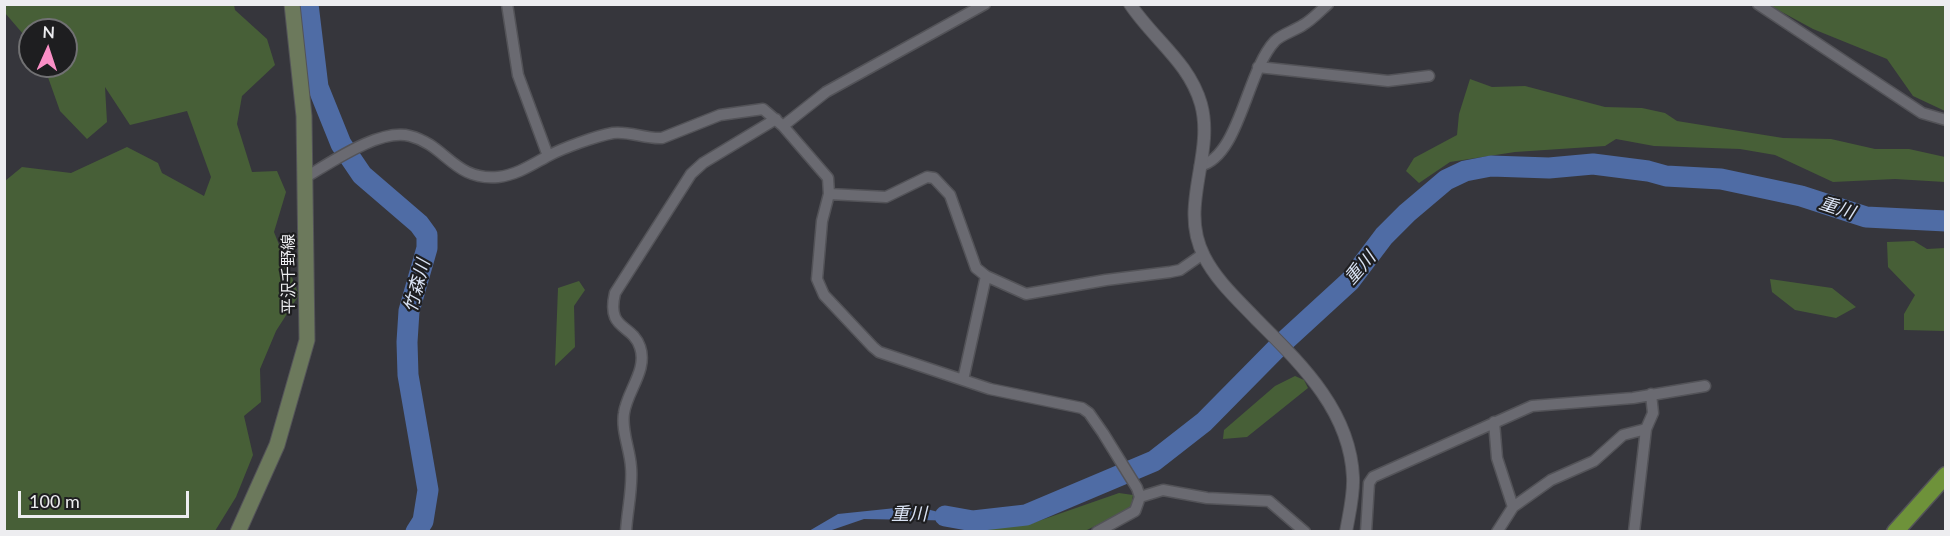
<!DOCTYPE html>
<html>
<head>
<meta charset="utf-8">
<style>
  body { margin:0 }
  #map { position:relative; width:1950px; height:536px; overflow:hidden; background:#36363c; font-family:Lato,sans-serif }
  canvas { display:block }
  .frame { position:absolute; inset:0; border:6px solid #ededf0; pointer-events:none }
  .north { position:absolute; left:18px; top:18px; width:60px; height:60px; box-sizing:border-box; background:#1e1e20; border:2px solid #717173; border-radius:50%; rotate:3deg; font-size:16px; font-weight:700; line-height:24px; text-align:center; color:#ededf0 }
  .north::after { content:''; display:block; margin:auto; width:21px; height:27px; background:#fa8fc6; clip-path:polygon(50% 0,100% 100%,50% 72%,0 100%) }
  .scale { position:absolute; left:18px; top:491px; width:171px; height:27px; box-sizing:border-box; border:3px solid #ededf0; border-top:0; padding-left:8px; font-size:18px; line-height:21px; white-space:nowrap; color:#ededf0; -webkit-text-stroke:4px #1e1e20; paint-order:stroke }
</style>
</head>
<body>
<div id="map">
<canvas width="1950" height="536"></canvas>
<div class="frame"></div>
<div class="north">N</div>
<div class="scale">100 m</div>
</div>
<script>
const g = document.querySelector('canvas').getContext('2d');
g.lineJoin = 'round';
function fillPath(path, color) { g.fillStyle = color; g.fill(path, 'evenodd'); }
function strokePath(path, color, width, dash) { g.strokeStyle = color; g.lineWidth = width; g.lineCap = dash ? 'butt' : 'round'; g.setLineDash(dash || []); g.stroke(path); }
function write(font, color, halo, rows, align = 'center') {
  g.font = font + ' Lato,"Noto Sans JP",sans-serif'; g.lineWidth = 4.5; g.setLineDash([]); g.textBaseline = 'middle'; g.strokeStyle = halo; g.fillStyle = color; for (const [text, x, y, turn = 0] of rows) {
    g.save(); g.translate(x, y); g.rotate((+turn || 0) * Math.PI / 180); g.textAlign = isNaN(turn) ? turn : align; if (halo) g.strokeText(text, 0, 0); g.fillText(text, 0, 0); g.restore();
  }
}
fillPath(new Path2D(`
  M4 5H234L235 10 267 39 275 65 242 96 237 124 252 172 277 171 286 192 274 232 299 295 276 331 260 369 261 402 244 416 253 455 236 497 215 531H5V181L22 167 71 173 127 147 158 163 162 173 204 196 211 177 187 111 130 125 105 87 107 122 87 139 60 111 44 66H66V30H30V42L5 13Z
  M1769 5H1945V111L1913 96 1887 59 1813 29Z
  M1470 79 1492 87 1525 86 1605 107 1642 108 1665 113 1677 121 1783 138 1831 139 1875 149H1909L1945 157V182L1895 179 1833 182 1775 155 1740 149 1654 146 1616 139 1605 146 1515 152 1450 162 1419 183 1406 171 1414 158 1457 135 1459 114Z
  M1914 241 1927 249 1945 248V331L1904 330V314L1915 295 1888 267 1887 242Z
  M1770 279 1832 288 1856 307 1836 318 1795 310 1772 292Z
  M579 281 585 290 574 306 575 347 555 366 558 288Z
  M1295 376 1304 380 1308 388 1247 437 1223 439 1224 430 1275 386Z
  M1119 493 1133 495 1131 508 1085 531 977 532 979 528 1030 524Z`), '#475f37');
fillPath(new Path2D(`
  M915 506 973 521 864 519 829 531H809L838 514Z`), '#4f6ca5');
strokePath(new Path2D(`
  M308 4 318 87 341 144 362 175 419 224 427 235V248L409 311 407 342 408 375 428 490 423 521 416 532
  M945 516 973 521 1026 515 1154 461 1204 422 1278 347 1350 281 1384 236 1407 213 1446 180 1465 171 1491 166 1549 168 1593 164 1648 171 1666 176 1721 179 1801 196 1866 217 1946 221`), '#4f6ca5', 21);
const minor = new Path2D(`
  M507 4 518 75 548 156
  M1758 4 1922 113 1946 120
  M1258 67 1388 81 1429 76
  M783 126 826 92 985 4
  M1200 166C1240 156 1246 72 1275 41 1282 34 1294 31 1303 25 1312 20 1320 11 1328 4
  M306 177C332 162 380 128 410 136 446 145 454 181 498 177 517 175 533 164 548 156 563 148 596 136 613 133 630 131 645 139 662 138L720 115 763 109 783 126 828 178 829 194 822 221 817 279 824 295 873 347 879 352 990 389 1082 408 1089 413 1103 433 1137 488 1140 497 1135 511 1097 532
  M829 194 886 197 927 177 934 178 950 195 976 268 986 276 1026 294 1106 280 1170 272 1180 270 1203 254
  M963 380 986 276
  M1494 422 1497 458 1513 507 1497 532
  M1140 497 1163 490 1207 498 1269 501 1305 532
  M1513 507 1551 480 1594 461 1623 435 1646 429
  M626 532C627 511 633 488 631 467 630 449 621 431 624 413 627 391 648 370 640 347 632 323 606 331 615 293L691 174 703 163 776 119
  M1366 532 1369 483 1373 477 1532 406 1633 398 1705 386
  M1634 532 1646 429 1653 413 1651 394`);
const tertiary = new Path2D(`
  M1130 4C1153 39 1189 62 1201 104 1215 155 1178 206 1204 256 1216 280 1237 299 1256 319 1300 363 1350 410 1353 477 1354 495 1349 514 1346 532`);
const secondary = new Path2D(`
  M238 532 277 445 307 340 304 116 292 4`);
const trunk = new Path2D(`
  M1895 532 1946 475`);
strokePath(minor, '#535358', 13);
strokePath(tertiary, '#535358', 14);
strokePath(secondary, '#535358', 17);
strokePath(trunk, '#535358', 19);
strokePath(minor, '#6a6a71', 10);
strokePath(tertiary, '#6a6a71', 12);
strokePath(secondary, '#6c795c', 15);
strokePath(trunk, '#6e923a', 16);
write('16px', '#ededf0', '#1e1e20', [
  ["平沢千野線",289,274,-90]
]);
write('italic 18px', '#dae3f4', '#1e1e20', [
  ["重川",1837,208,18],
  ["重川",1360,268,-49],
  ["竹森川",417,286,-75],
  ["重川",909,514]
]);
</script>
</body>
</html>
